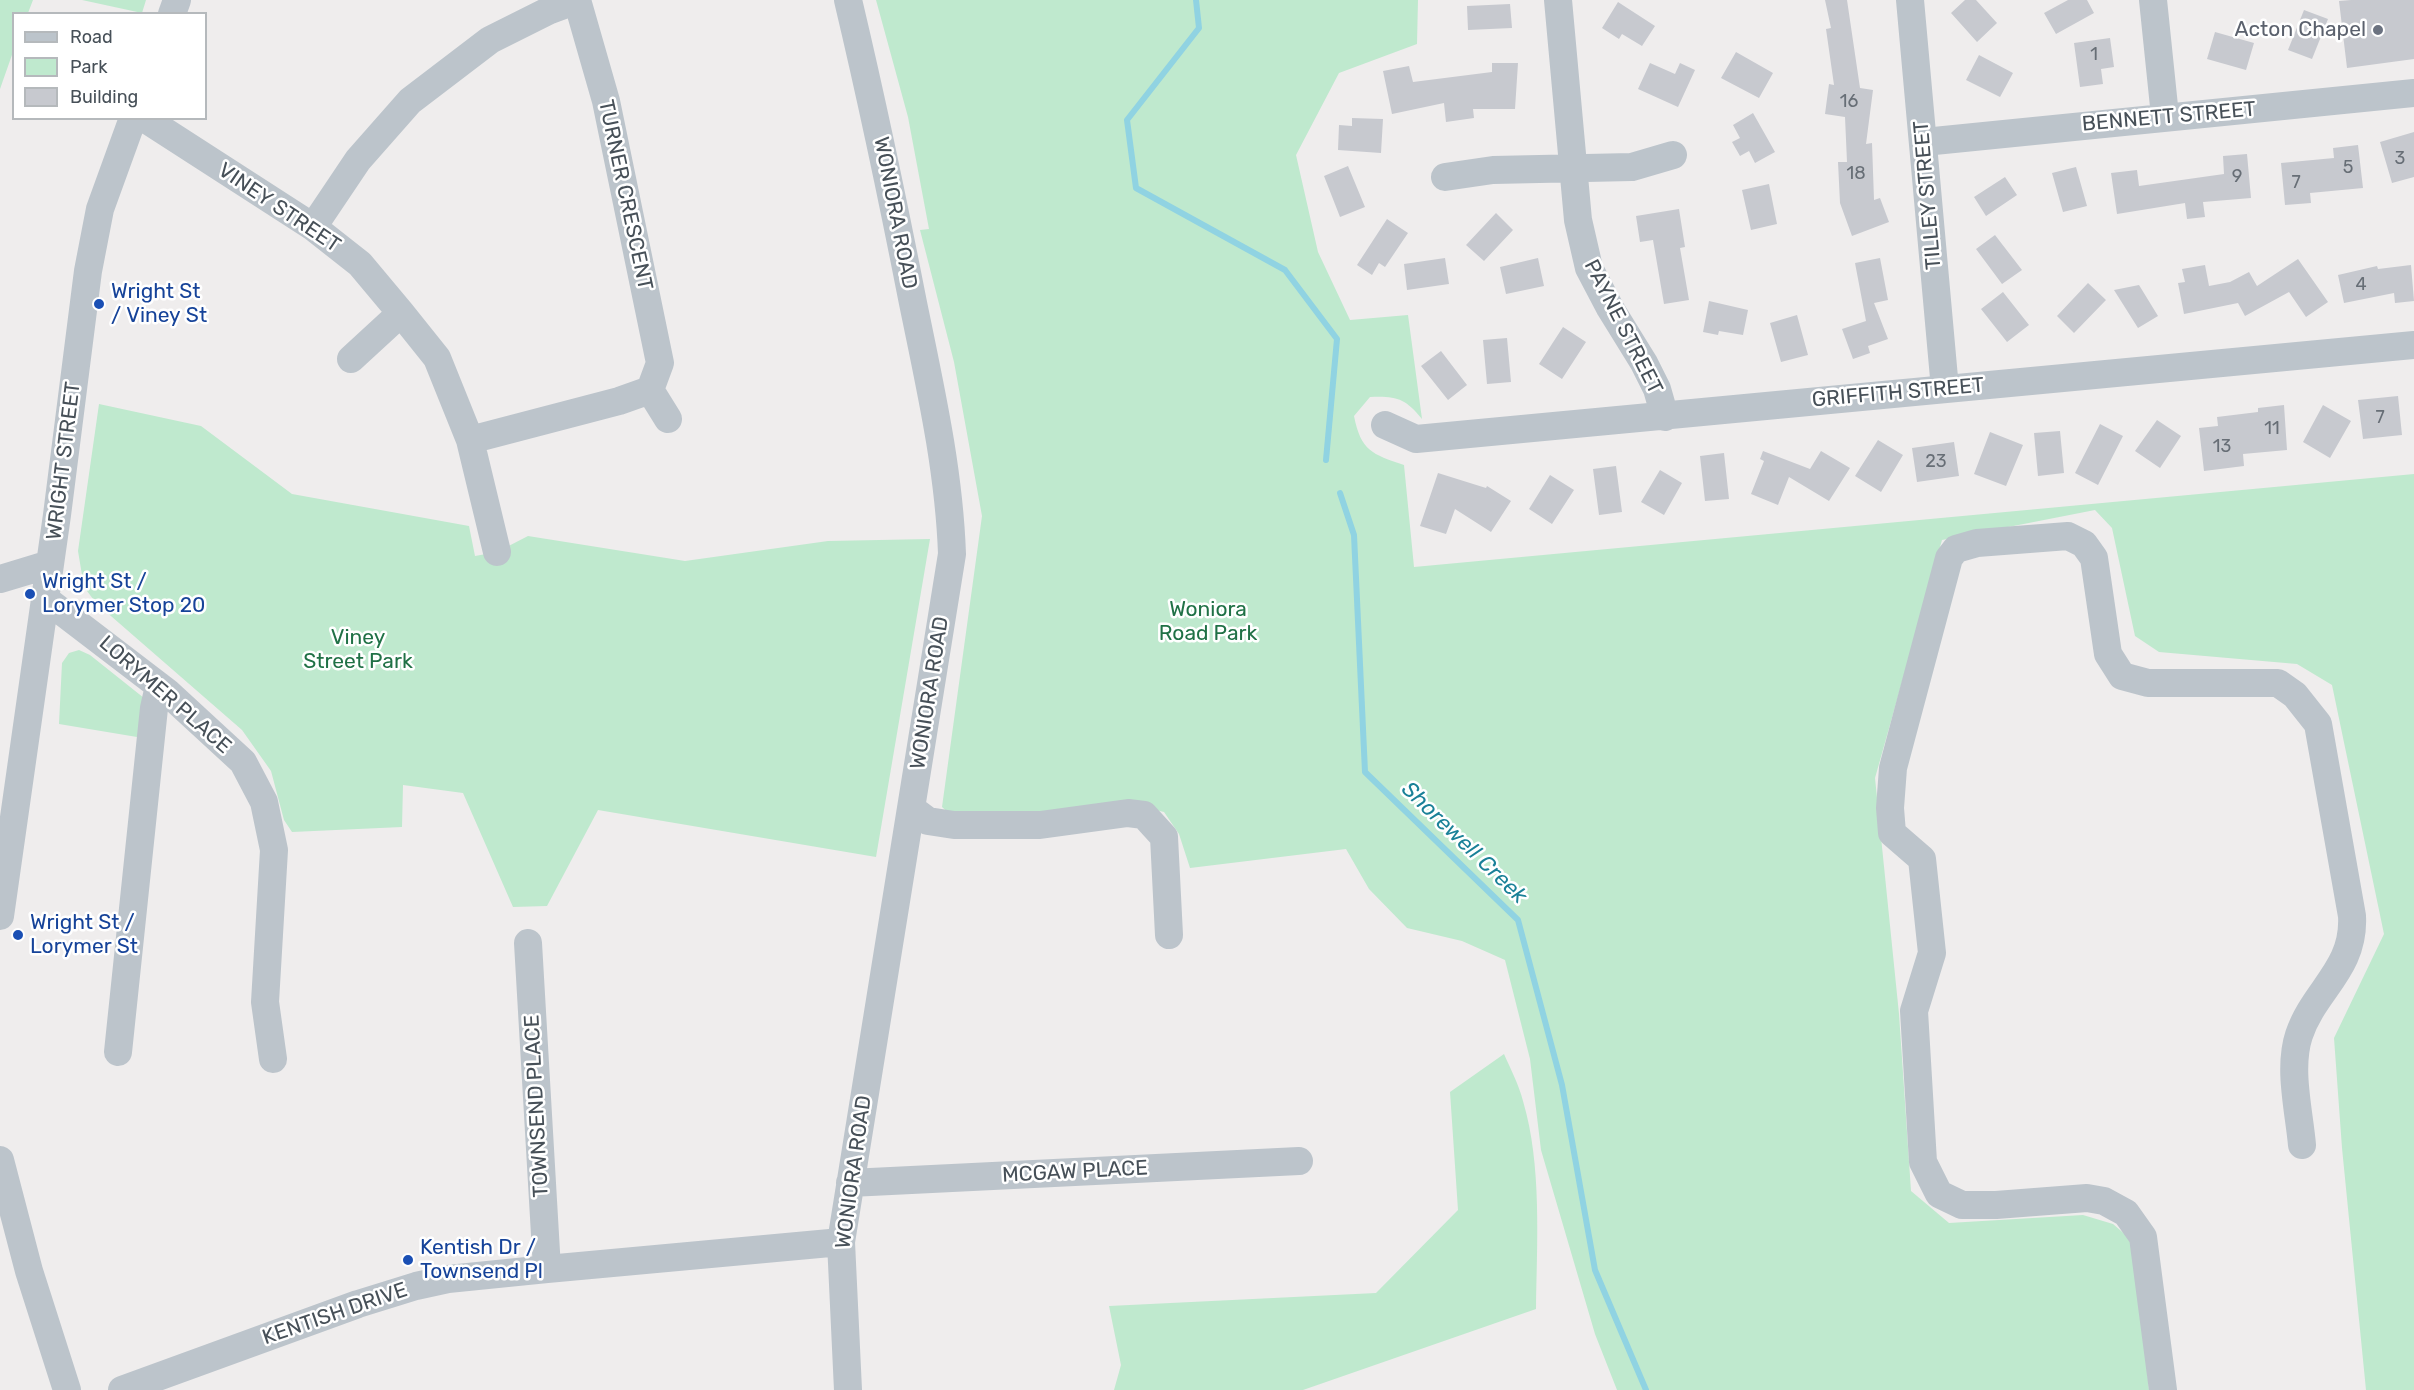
<!DOCTYPE html>
<html>
<head>
<meta charset="utf-8">
<style>
  body { margin:0 }
  #map { position:relative; width:2414px; height:1390px; overflow:hidden; background:#efeded; font-family:Rubik,sans-serif }
  canvas { display:block }
  .legend { position:absolute; left:12px; top:12px; width:195px; height:108px; box-sizing:border-box; background:#fff; border:2px solid #b5b9bc; margin:0; padding:8px 10px; list-style:none; font-size:18px; color:#475058 }
  .legend li { display:flex; align-items:center; gap:12px; height:30px }
  .legend b { width:30px; border:2px solid #b5b9bc }
</style>
</head>
<body>
<div id="map">
<canvas width="2414" height="1390"></canvas>
<ul class="legend">
<li><b style="height:8px;background:#bcc4cb"></b>Road</li>
<li><b style="height:16px;background:#bfe9ce"></b>Park</li>
<li><b style="height:16px;background:#c7c9cf"></b>Building</li>
</ul>
</div>
<script>
const g = document.querySelector('canvas').getContext('2d');
g.lineJoin = 'round';
function fillPath(path, color) { g.fillStyle = color; g.fill(path, 'evenodd'); }
function strokePath(path, color, width, dash) { g.strokeStyle = color; g.lineWidth = width; g.lineCap = dash ? 'butt' : 'round'; g.setLineDash(dash || []); g.stroke(path); }
function write(font, color, halo, rows, align = 'center') {
  g.font = font + ' Rubik,sans-serif'; g.lineWidth = 5; g.setLineDash([]); g.textBaseline = 'middle'; g.strokeStyle = halo; g.fillStyle = color; for (const [text, x, y, turn = 0] of rows) {
    g.save(); g.translate(x, y); g.rotate((+turn || 0) * Math.PI / 180); g.textAlign = isNaN(turn) ? turn : align; if (halo) g.strokeText(text, 0, 0); g.fillText(text, 0, 0); g.restore();
  }
}
fillPath(new Path2D(`
  M0 0H33L28 13 14 14 13 52 0 89Z
  M82 0H146L142 13Z
  M876 0H1418L1417 44 1339 73 1296 155 1318 252 1350 320 1408 315 1422 419C1405 398 1396 396 1370 397L1354 416C1361 451 1372 454 1404 465L1414 567 2414 474V1390H2366L2342 1148 2334 1038 2384 934 2332 685 2297 664 2159 652 2135 636 2112 528 2095 510 1942 540 1875 778 1899 1014 1911 1191 1949 1223 2083 1215 2113 1224 2134 1242 2149 1390H1617L1595 1334 1541 1150 1530 1059 1505 960 1462 941 1407 928 1369 889 1346 849 1190 868 1179 834 1164 812 1138 806 956 820 942 807 982 516 954 362 920 230 929 229 908 117Z
  M99 404 201 426 292 494 469 526 475 556 497 552 528 536 685 561 828 541 930 539 876 857 598 810 547 906 513 907 463 793 403 785 402 827 292 832 284 820 271 771 242 730 96 603 84 587 78 551Z
  M79 650 90 655 149 702 143 738 59 724 62 663 69 653Z
  M1504 1054C1511 1070 1519 1085 1523 1101 1542 1165 1537 1243 1536 1309L1303 1390H1114L1121 1365 1109 1306 1376 1293 1458 1210 1450 1092Z`), '#bfe9ce');
strokePath(new Path2D(`
  M1196 0 1199 28 1127 120 1136 188 1285 270 1337 339 1326 460
  M1340 493 1354 535 1365 772 1518 920 1562 1085 1595 1270 1646 1390`), '#90d3e2', 6);
fillPath(new Path2D(`
  M1825 0H1847L1860 88 1873 90 1866 144 1872 143 1874 200 1880 198 1889 222 1852 236 1840 203 1838 162H1847L1845 117 1825 114 1829 84 1834 85 1826 29 1831 28Z
  M1965 0H1976L1997 23 1977 42 1951 13Z
  M2068 0H2087L2094 13 2056 34 2044 13Z
  M2351 0H2414V59L2347 68 2339 1Z
  M1618 2 1655 26 1642 46 1622 34 1619 39 1602 28Z
  M1510 4 1512 28 1468 30 1467 6Z
  M2304 10 2328 19 2312 59 2288 50Z
  M2215 32 2254 43 2246 70 2207 59Z
  M2110 38 2114 67 2101 69 2103 84 2080 87 2074 43Z
  M1736 52 1773 73 1759 98 1721 78Z
  M1979 55 2013 73 2000 97 1966 80Z
  M1492 63H1518L1515 109H1473L1474 118 1446 122 1444 103 1392 114 1383 71 1409 66 1413 82 1492 72Z
  M1650 63 1675 74 1680 63 1695 70 1678 107 1638 89Z
  M1753 113 1775 152 1755 163 1749 151 1740 156 1732 142 1740 138 1733 125Z
  M1352 118 1383 119 1381 153 1338 150 1339 125 1352 126Z
  M2414 132V177L2392 183 2380 142Z
  M2358 145 2363 188 2310 193 2311 203 2285 205 2281 163 2334 158 2333 148Z
  M2247 154 2251 198 2203 202 2205 217 2187 219 2185 203 2117 214 2111 173 2137 170 2139 186 2224 174 2223 156Z
  M1348 166 1365 207 1340 217 1324 176Z
  M2076 167 2087 206 2063 212 2052 173Z
  M2005 177 2017 195 1986 216 1974 197Z
  M1769 184 1777 224 1751 230 1742 190Z
  M1679 209 1685 247 1680 248 1689 300 1664 304 1653 240 1640 242 1636 216Z
  M1496 213 1513 230 1484 261 1466 245Z
  M1387 219 1408 233 1385 267 1379 263 1372 275 1357 265Z
  M1995 235 2022 270 2002 284 1976 249Z
  M1445 258 1449 284 1407 290 1404 264Z
  M1538 258 1544 286 1506 294 1500 267Z
  M1880 258 1888 300 1874 303 1888 339 1868 346 1870 353 1853 359 1842 329 1866 321 1855 263Z
  M2298 259 2328 302 2306 317 2289 292 2245 316 2238 303 2184 314 2178 283 2185 282 2182 269 2205 265 2209 286 2230 282 2249 272 2257 286Z
  M2411 265 2414 301 2395 303 2394 293 2344 303 2338 275 2377 266 2378 269Z
  M2088 283 2106 300 2074 333 2057 316Z
  M2139 285 2158 316 2138 328 2114 290Z
  M2003 292 2029 325 2007 342 1981 309Z
  M1709 301 1748 310 1743 335 1719 331 1718 335 1703 332Z
  M1797 315 1808 355 1781 362 1770 323Z
  M1563 327 1586 342 1562 379 1539 364Z
  M1507 338 1511 382 1487 384 1483 340Z
  M1441 351 1467 385 1448 400 1421 366Z
  M2398 396 2402 435 2363 439 2358 400Z
  M2284 405 2287 450 2243 454 2244 466 2204 471 2199 428 2218 426 2217 417 2258 412V408Z
  M2323 405 2351 421 2330 458 2303 442Z
  M2157 420 2181 436 2160 468 2135 451Z
  M2100 424 2123 436 2098 485 2075 473Z
  M2060 431 2064 473 2038 476 2034 433Z
  M1990 432 2023 445 2006 486 1974 474Z
  M1878 440 1903 455 1881 492 1855 476Z
  M1954 442 1959 476 1917 482 1912 448Z
  M1763 451 1810 469 1821 451 1850 468 1829 501 1789 477 1778 505 1751 494 1764 461 1760 459Z
  M1724 453 1729 499 1705 501 1700 456Z
  M1616 466 1622 512 1599 515 1593 469Z
  M1660 470 1682 483 1664 515 1641 502Z
  M1438 473 1486 488 1487 486 1511 501 1491 532 1455 509 1446 534 1420 526Z
  M1550 475 1574 490 1552 524 1529 509Z`), '#c7c9cf');
strokePath(new Path2D(`
  M848 0C872 101 893 201 913 303 930 386 949 469 952 554L841 1242 848 1390
  M1558 0 1578 220 1589 268 1610 308 1644 363 1657 389 1665 417
  M1910 0 1945 389
  M2153 0 2165 116
  M172 14 177 0
  M144 118 313 227 360 264 401 313 437 358 470 440 497 552
  M1924 142 2414 93
  M1445 177 1493 170 1632 167 1673 155
  M313 227 358 160 410 101 490 40 550 10 577 0
  M351 359 401 313
  M650 390 668 419
  M1385 425 1416 439 2414 345
  M470 440 619 401 650 390 660 363 606 101 577 0
  M0 579 50 564
  M44 598 167 692 243 762 264 802 274 850 265 1002 273 1059
  M912 809 928 821 954 825H1040L1128 813 1144 815 1164 837 1169 935
  M0 916 57 515 88 271 100 209 133 118
  M528 943 547 1269
  M118 1052 154 708 159 686
  M0 1160 29 1271 67 1390
  M850 1183 1299 1161
  M122 1390 358 1304 416 1286 448 1279 547 1269 841 1242
  M2163 1390 2143 1237 2126 1213 2104 1201 2087 1198 1996 1205H1962L1939 1194 1923 1162 1914 1011 1932 953 1922 859 1892 833 1890 808 1893 768 1949 558 1956 549 1977 543 2068 536 2084 544 2094 558 2108 654 2122 676 2148 683H2278L2295 695 2318 724 2352 916C2355 969 2314 990 2299 1035 2288 1068 2299 1111 2302 1145`), '#bcc4cb', 28);
for (const [x, y, r, color] of [
  [2378,30,6,"#6b7280"],
  [99,304,6,"#1a4fb4"],
  [30,594,6,"#1a4fb4"],
  [18,935,6,"#1a4fb4"],
  [408,1260,6,"#1a4fb4"]
]) { const dot = new Path2D(); dot.arc(x, y, r, 0, 2 * Math.PI); g.fillStyle = color; g.fill(dot); strokePath(dot, '#fff', 2); }
write('18px', '#676e76', null, [
  ["1",2094,55],
  ["16",1849,102],
  ["3",2400,159],
  ["5",2348,168],
  ["18",1856,174],
  ["9",2237,177],
  ["7",2296,183],
  ["4",2361,285],
  ["7",2380,418],
  ["11",2272,429],
  ["13",2222,447],
  ["23",1936,462]
]);
write('21px', '#5b616d', '#fff', [
  ["Acton Chapel",2366,30]
], 'right');
write('21px', '#475058', '#fff', [
  ["BENNETT STREET",2169,117,-5],
  ["TURNER CRESCENT",625,195,78],
  ["TILLEY STREET",1928,195,-95],
  ["VINEY STREET",279,208,34],
  ["WONIORA ROAD",895,213,79],
  ["PAYNE STREET",1623,327,63],
  ["GRIFFITH STREET",1898,393,-5],
  ["WRIGHT STREET",64,461,-83],
  ["WONIORA ROAD",930,693,-81],
  ["LORYMER PLACE",165,695,41],
  ["TOWNSEND PLACE",537,1106,-93],
  ["WONIORA ROAD",854,1172,-82],
  ["MCGAW PLACE",1075,1172,-3],
  ["KENTISH DRIVE",335,1314,-19]
]);
write('21px', '#164399', '#fff', [
  ["Wright St",111,292],
  ["/ Viney St",111,316],
  ["Wright St /",42,582],
  ["Lorymer Stop 20",42,606],
  ["Wright St /",30,923],
  ["Lorymer St",30,947],
  ["Kentish Dr /",420,1248],
  ["Townsend Pl",420,1272]
], 'left');
write('21px', '#207146', '#fff', [
  ["Woniora",1208,610],
  ["Road Park",1208,634],
  ["Viney",358,638],
  ["Street Park",358,662]
]);
write('italic 22px', '#1a8198', '#fff', [
  ["Shorewell Creek",1464,843,44]
]);
</script>
</body>
</html>
